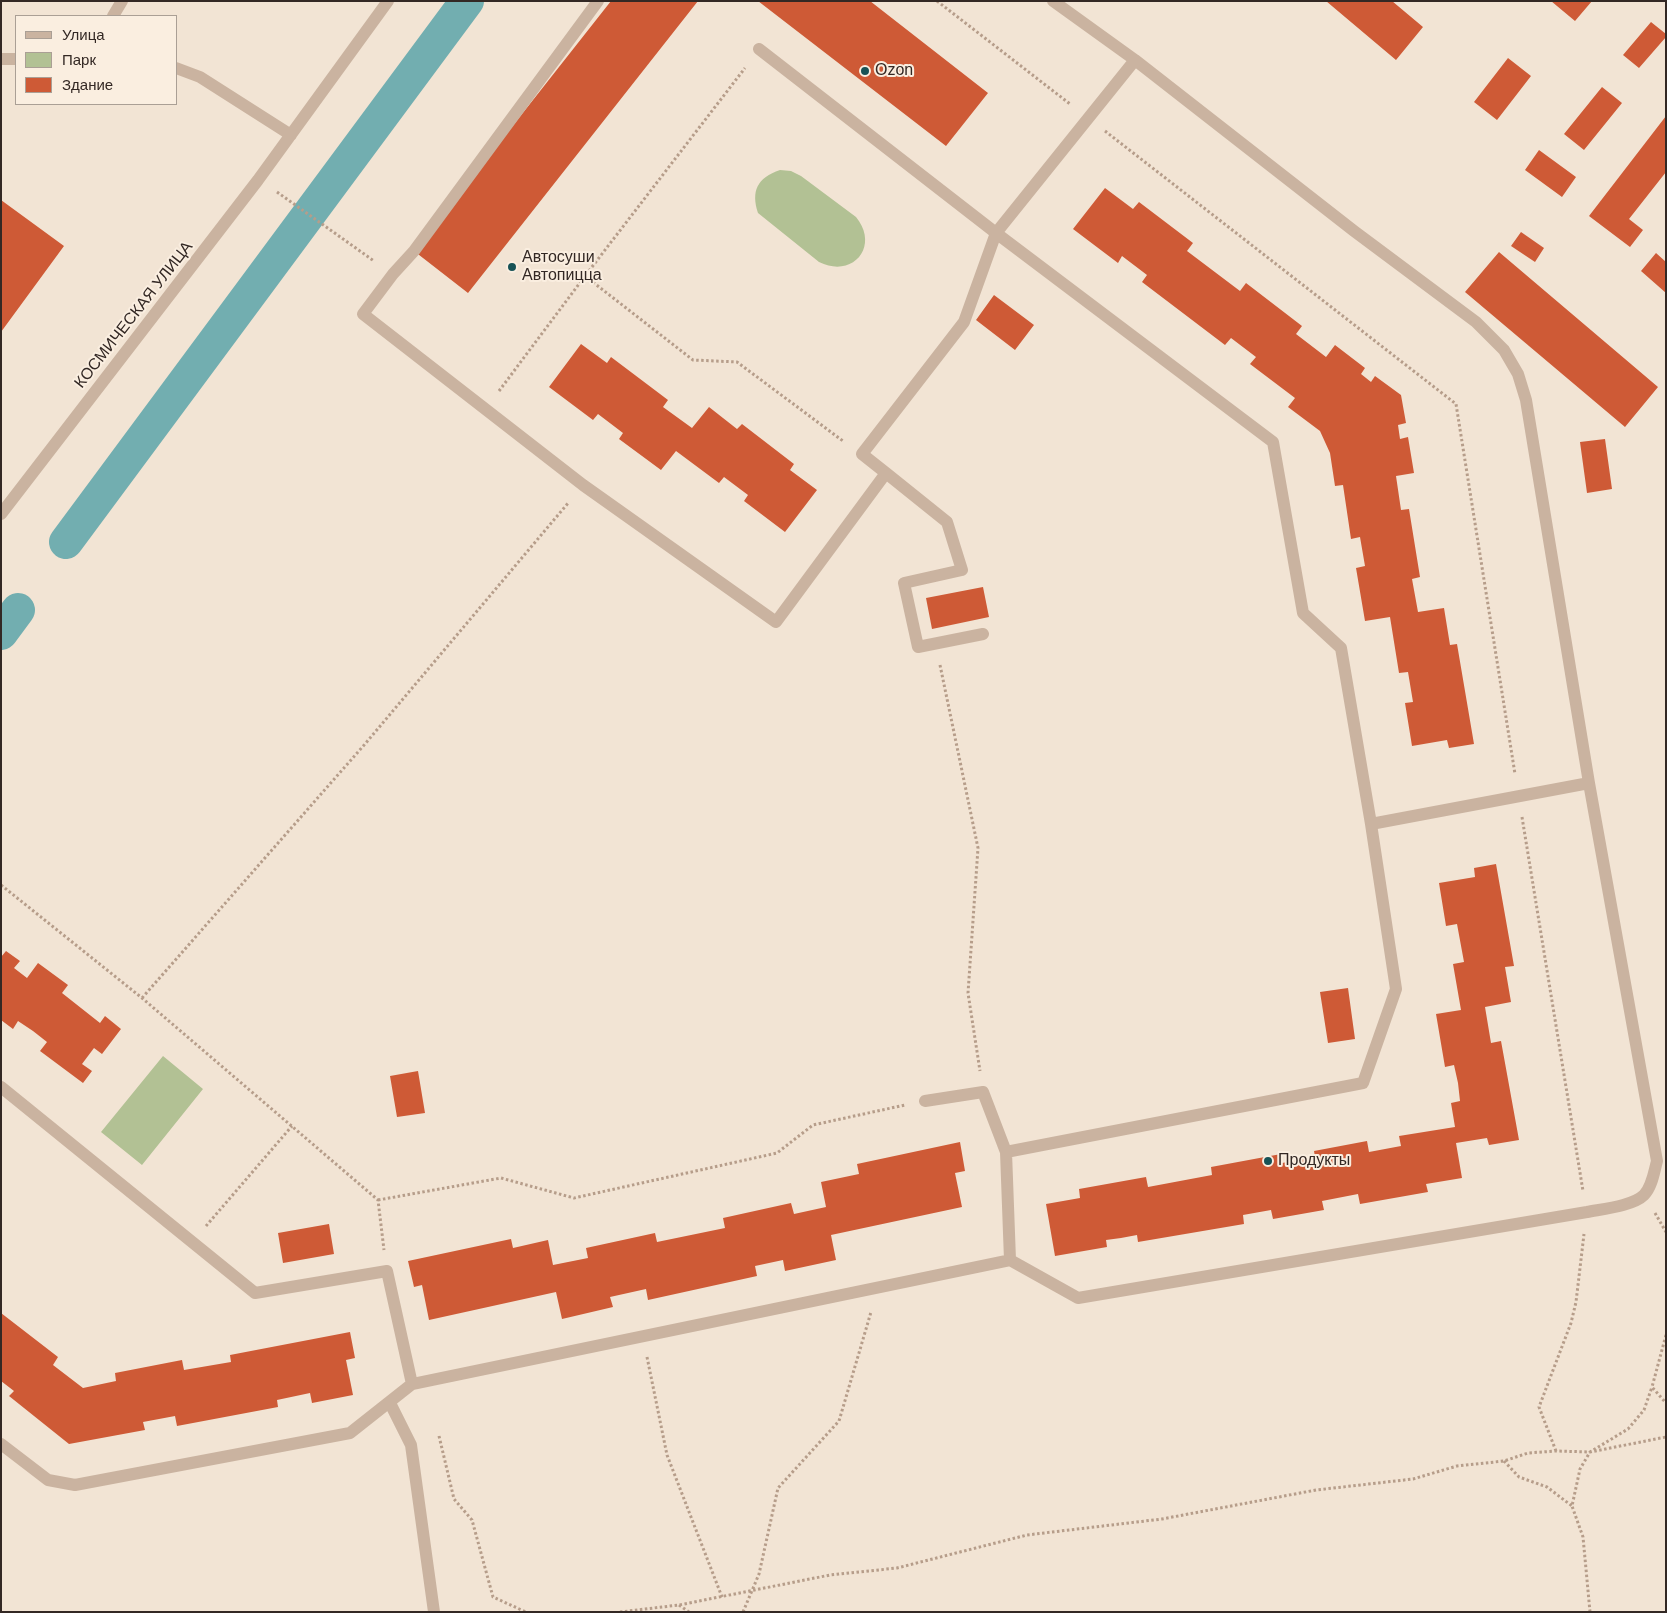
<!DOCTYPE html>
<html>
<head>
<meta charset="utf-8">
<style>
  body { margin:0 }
  #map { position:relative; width:1667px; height:1613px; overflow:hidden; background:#f2e4d4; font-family:Helvetica,sans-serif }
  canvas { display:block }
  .frame { position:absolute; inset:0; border:2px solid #332824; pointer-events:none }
  .legend { position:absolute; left:15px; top:15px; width:162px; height:90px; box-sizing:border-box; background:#faeee0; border:1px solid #aa9f95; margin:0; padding:6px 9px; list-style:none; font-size:15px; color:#332824 }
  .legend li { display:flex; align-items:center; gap:10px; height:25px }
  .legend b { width:25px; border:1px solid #aa9f95 }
</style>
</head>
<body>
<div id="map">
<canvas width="1667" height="1613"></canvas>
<div class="frame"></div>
<ul class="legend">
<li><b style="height:6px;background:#cab3a0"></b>Улица</li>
<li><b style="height:14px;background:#b2c194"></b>Парк</li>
<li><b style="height:14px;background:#ce5a36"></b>Здание</li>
</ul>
</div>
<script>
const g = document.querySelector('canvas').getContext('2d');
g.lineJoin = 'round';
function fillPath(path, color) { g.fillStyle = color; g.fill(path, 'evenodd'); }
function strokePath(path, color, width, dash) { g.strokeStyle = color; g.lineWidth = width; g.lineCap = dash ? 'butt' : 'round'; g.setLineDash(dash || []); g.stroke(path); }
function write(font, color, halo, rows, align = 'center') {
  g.font = font + ' Helvetica,sans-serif'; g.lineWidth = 4; g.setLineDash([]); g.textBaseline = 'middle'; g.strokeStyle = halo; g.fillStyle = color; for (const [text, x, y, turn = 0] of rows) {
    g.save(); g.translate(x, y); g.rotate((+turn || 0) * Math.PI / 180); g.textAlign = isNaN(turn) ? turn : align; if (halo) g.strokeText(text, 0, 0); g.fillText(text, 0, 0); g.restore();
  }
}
fillPath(new Path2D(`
  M780 170 791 171 801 176 856 217C880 246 853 279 819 262L758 213C751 191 757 178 780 170Z
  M163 1056 203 1089 142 1165 101 1132Z`), '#b2c194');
strokePath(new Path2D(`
  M66 542 467 1
  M1 633 18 610`), '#72aeb0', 34);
fillPath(new Path2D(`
  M611 1H698L468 293 414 251Z
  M758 1H870L988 93 946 146Z
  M1326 1H1392L1423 27 1396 60Z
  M1551 1H1592L1575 21Z
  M1651 22 1666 34V37L1639 68 1623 55Z
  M1508 58 1531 76 1497 120 1474 102Z
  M1602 87 1622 103 1584 150 1564 134Z
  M1666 116V172L1629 219 1643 230 1630 247 1589 216Z
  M1539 150 1576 177 1562 197 1525 170Z
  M1105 188 1133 209 1139 202 1193 243 1187 251 1240 291 1246 283 1302 326 1296 334 1326 357 1335 345 1365 368 1361 374 1371 382 1375 376 1401 395 1406 423 1398 425 1400 439 1408 437 1414 473 1396 476 1401 510 1409 509 1420 577 1412 579 1418 612 1444 608 1450 645 1457 644 1474 744 1449 748 1447 740 1412 746 1405 703 1413 702 1408 672 1399 673 1390 617 1365 621 1356 568 1365 566 1360 537 1351 539 1343 485 1335 486 1330 453 1320 431 1288 407 1295 398 1250 364 1256 357 1231 338 1225 345 1142 282 1147 275 1122 256 1118 263 1073 229Z
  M1 200 64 246 1 332Z
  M1521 232 1544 248 1535 262 1511 246Z
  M1499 252 1658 387 1625 427 1465 292Z
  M1656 253 1666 262V293L1641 271Z
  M994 295 1034 325 1015 350 976 320Z
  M581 344 607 363 611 357 668 400 663 407 692 428 709 407 737 429 742 424 794 464 790 470 817 490 785 532 744 501 748 495 724 477 719 483 676 451 661 470 619 439 623 433 598 414 593 420 549 387Z
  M1605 439 1612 489 1587 493 1580 442Z
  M983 587 989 617 932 629 926 598Z
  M1496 864 1514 966 1505 967 1511 1002 1485 1007 1491 1043 1501 1041 1519 1140 1489 1145 1487 1138 1456 1143 1462 1178 1426 1184 1428 1192 1360 1204 1358 1194 1322 1201 1324 1210 1273 1219 1271 1210 1243 1215 1244 1224 1138 1242 1137 1235 1121 1238 1106 1240 1107 1247 1055 1256 1046 1204 1080 1198 1079 1189 1146 1177 1148 1187 1212 1175 1211 1167 1281 1154 1282 1163 1315 1157 1314 1151 1367 1141 1369 1152 1401 1146 1399 1136 1455 1127 1451 1103 1460 1101 1458 1083 1454 1065 1445 1067 1436 1014 1461 1010 1453 964 1464 962 1457 924 1446 926 1439 883 1475 877 1474 868Z
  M6 951 20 961 14 968 27 978 38 963 68 985 62 993 100 1023 105 1016 121 1029 102 1054 94 1048 82 1064 92 1071 83 1083 40 1051 47 1042 33 1031 18 1021 13 1029 1 1020V957Z
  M1348 988 1355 1039 1328 1043 1320 992Z
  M418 1071 425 1113 397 1117 390 1076Z
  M960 1142 965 1171 955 1173 962 1207 831 1235 836 1260 785 1271 783 1260 755 1266 757 1276 648 1300 646 1289 610 1297 613 1307 562 1319 556 1292 429 1320 422 1285 414 1287 408 1261 511 1239 513 1248 548 1240 553 1265 588 1258 586 1248 655 1233 657 1242 725 1228 723 1218 791 1203 794 1214 826 1207 821 1182 859 1174 857 1164Z
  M329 1224 334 1254 283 1263 278 1233Z
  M1 1313 58 1357 53 1365 83 1388 116 1381 115 1373 182 1360 184 1370 231 1362 230 1355 350 1332 355 1358 346 1360 353 1395 312 1403 310 1393 277 1400 278 1407 177 1426 175 1416 143 1422 145 1430 69 1444 9 1396 14 1391 1 1381Z`), '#ce5a36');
strokePath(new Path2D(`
  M937 1 1070 104
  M1105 131 1456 404 1515 774
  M277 192 374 261
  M585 276 693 360 737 362 843 441
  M499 391 585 276 745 68
  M940 665 978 848 968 993 980 1071
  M1522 817 1583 1191
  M1 885 142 998 378 1200 384 1250
  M142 998 365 744 569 502
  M378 1200 501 1178 574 1198 777 1153 813 1125 905 1105
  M1655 1213 1666 1232
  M206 1226 292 1126
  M1666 1335 1652 1387 1666 1403
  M647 1357 667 1455 722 1597
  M439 1436 454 1499 472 1520 493 1597 526 1612
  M1556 1451 1539 1407 1571 1323 1576 1302 1584 1234
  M1504 1461 1519 1477 1547 1487 1572 1506
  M679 1605 689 1612
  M620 1612 679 1605 830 1575 897 1568 1027 1535 1162 1519 1316 1490 1413 1479 1457 1466 1504 1461 1528 1453 1556 1451 1590 1452 1666 1437
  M743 1612 759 1574 778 1488 839 1421 871 1312
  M1590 1612 1583 1537 1572 1506 1580 1469 1590 1452 1628 1429 1644 1410 1652 1387`), '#b69d8a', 3, [2.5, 2.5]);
strokePath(new Path2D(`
  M598 1 414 251 393 274 363 314 583 485 776 622 886 473 862 454 964 322 996 233 1135 60
  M113 16 122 1
  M759 49 996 233 1273 442 1303 613 1341 648 1371 824 1396 989 1363 1083 1006 1152 1010 1260
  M1 59H16
  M176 68 200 77 291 135
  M886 473 947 522 962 570 904 583 918 647 983 634
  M1 514 258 180 388 1
  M1371 824 1589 783
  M1 1087 255 1293 387 1271 412 1384
  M925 1101 983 1092 1006 1152
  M390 1403 411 1445 434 1612
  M1 1444 48 1480 75 1485 350 1433 412 1384 1010 1260 1078 1298 1587 1212C1602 1209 1633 1206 1644 1195 1652 1187 1654 1172 1657 1161L1589 783 1526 400 1518 374 1504 350 1476 322 1354 231 1135 60 1053 1`), '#cab3a0', 12);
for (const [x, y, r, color] of [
  [865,71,5,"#175256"],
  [512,267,5,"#175256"],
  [1268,1161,5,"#175256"]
]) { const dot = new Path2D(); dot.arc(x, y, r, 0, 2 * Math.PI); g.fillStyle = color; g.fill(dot); strokePath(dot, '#faeee0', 2); }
write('16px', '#332824', '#faeee0', [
  ["Ozon",875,71],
  ["Автосуши",522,258],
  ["Автопицца",522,276],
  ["Продукты",1278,1161]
], 'left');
write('16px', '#332824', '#faeee0', [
  ["КОСМИЧЕСКАЯ УЛИЦА",134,315,-52]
]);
</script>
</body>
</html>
